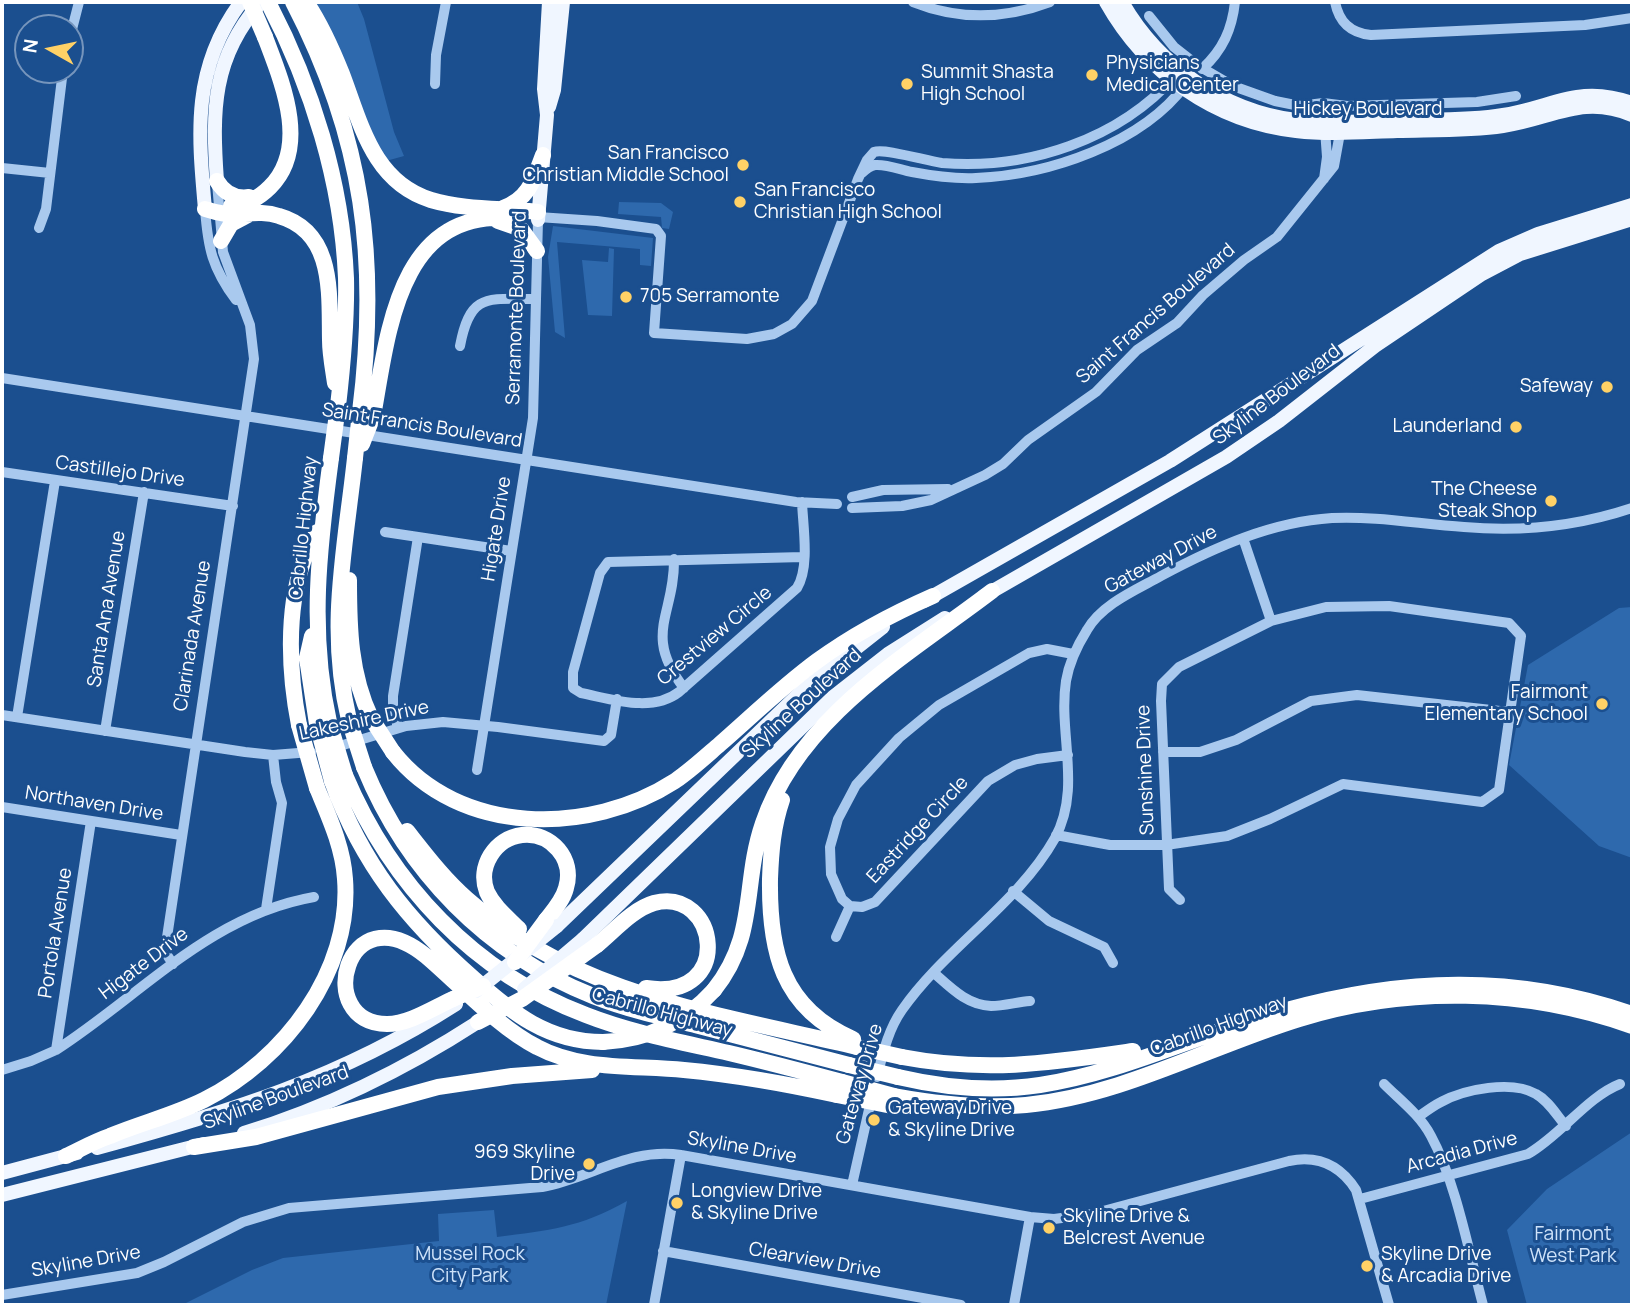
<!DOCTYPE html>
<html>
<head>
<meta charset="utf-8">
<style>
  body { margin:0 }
  #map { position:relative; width:1634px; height:1307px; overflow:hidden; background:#1b4f8f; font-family:Manrope,sans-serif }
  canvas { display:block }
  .frame { position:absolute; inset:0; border:4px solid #fff; pointer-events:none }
  .north { position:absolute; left:14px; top:14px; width:70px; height:70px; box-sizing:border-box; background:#1b4f8f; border:2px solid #7695bc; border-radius:50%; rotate:279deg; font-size:19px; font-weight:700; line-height:28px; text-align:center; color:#fff }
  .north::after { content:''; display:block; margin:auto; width:24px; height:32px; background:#ffd166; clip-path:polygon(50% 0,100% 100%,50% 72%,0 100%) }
</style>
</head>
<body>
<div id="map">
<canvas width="1634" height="1307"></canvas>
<div class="frame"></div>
<div class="north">N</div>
</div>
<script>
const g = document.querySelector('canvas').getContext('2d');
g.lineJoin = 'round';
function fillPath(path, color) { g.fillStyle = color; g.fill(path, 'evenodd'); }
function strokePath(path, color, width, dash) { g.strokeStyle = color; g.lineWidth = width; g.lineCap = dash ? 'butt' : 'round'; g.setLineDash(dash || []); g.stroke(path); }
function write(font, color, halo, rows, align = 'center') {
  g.font = font + ' Manrope,sans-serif'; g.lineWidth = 6; g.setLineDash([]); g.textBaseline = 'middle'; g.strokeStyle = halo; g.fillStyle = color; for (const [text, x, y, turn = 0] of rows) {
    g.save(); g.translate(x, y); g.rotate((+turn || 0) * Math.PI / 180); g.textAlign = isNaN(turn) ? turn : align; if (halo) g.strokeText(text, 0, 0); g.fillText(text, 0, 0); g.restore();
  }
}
fillPath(new Path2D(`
  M315 2H357L364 19 394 132 404 156 386 161 382 156Z
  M619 202 661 203 673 212 669 229 662 228 661 217 618 214Z
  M553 226 653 238 651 266 640 265V249L557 242 565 338 555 332 548 257Z
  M609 248 614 249 612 316 588 315 582 260 608 262Z
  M1632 607V858L1599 846 1509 765 1528 665 1619 608Z
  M1632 1132V1304L1527 1305 1507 1230 1547 1189Z
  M627 1201 606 1305H182L252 1270 283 1258 439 1241 438 1214 494 1210 497 1237C550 1230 579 1228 627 1201Z`), '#2e69ad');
strokePath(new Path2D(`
  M913 2C958 20 1005 19 1050 2
  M1335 2C1339 22 1350 33 1371 35L1585 25 1632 18
  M1149 16 1174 47 1197 65 1233 86 1275 101 1300 106 1323 103 1347 106 1477 102 1516 96
  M70 37 79 2
  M1202 69C1223 50 1232 29 1235 2
  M435 84 436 55 446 2
  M1323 103 1327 157 1324 179
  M2 168 50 173
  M862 173C866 169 869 166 875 165 887 164 901 170 912 172 933 176 955 179 976 178 1048 175 1142 144 1186 84
  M205 209C208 248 212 268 236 300
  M538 217 597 221 656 229 661 236 654 333 747 339 774 334 792 324 812 301 858 179 867 160 874 152C885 148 926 161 942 163 1027 170 1119 140 1176 75
  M39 228 46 209 63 70
  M460 346C470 293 487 299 534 299
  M2 378 796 502 837 504
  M2 472 233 506
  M852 497 883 490 948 489
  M802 502C803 527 810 567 797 588L679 692C652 713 612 699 581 693L573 688V672L600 573 608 562 803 557
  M852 508 902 506 931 500 985 475 1003 464 1028 440 1096 392 1137 350 1177 323 1203 295 1244 260 1277 237 1334 166 1340 133 1334 129
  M385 532 511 551
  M1243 538 1271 621
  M674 559C675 615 642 634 684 688
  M2 715 245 752 273 755 311 752
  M17 717 55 481
  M398 728 393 708V696L418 537
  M105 731 144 492
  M333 748 406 726 443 722 498 727 604 741 611 735 617 699
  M1163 752H1200L1236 740 1311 701 1357 695 1509 712
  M1068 755 1037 759 1015 765 988 781 875 902 862 907 850 906 842 899 831 874 830 847 838 819 856 785 899 738 939 705 1029 653 1047 649 1073 654
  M477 770 533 418 538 220
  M2 807 181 835
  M1056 835 1110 845H1166L1227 836 1270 819 1343 784 1482 802 1499 790 1521 636 1509 623 1389 606 1326 607 1271 621 1179 667 1162 684 1161 701 1169 889 1180 900
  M1013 891 1049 921 1104 947 1113 963
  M266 909 282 803 276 782 273 755
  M836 937 850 906
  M173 964 167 955 166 944 254 359 250 325 223 252 217 183
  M934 973C951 988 967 1005 991 1006 1004 1006 1017 1002 1030 1001
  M56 1050 91 821
  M2 1070 31 1061 56 1050C140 996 210 915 314 897
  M877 1077C883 1053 888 1030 902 1010 945 948 1018 904 1055 838 1082 788 1058 733 1066 681 1069 663 1077 646 1087 630 1102 604 1136 590 1161 576 1215 547 1271 522 1332 518 1377 516 1419 524 1464 527 1520 532 1578 526 1632 508
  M1384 1084C1400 1100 1420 1115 1431 1136 1456 1182 1469 1253 1483 1305
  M1418 1117C1425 1112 1433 1106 1441 1102 1465 1089 1512 1080 1536 1094 1549 1101 1557 1116 1566 1126
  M852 1185 872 1096
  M1360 1199 1528 1154C1561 1135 1587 1097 1620 1084
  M663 1251 961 1305
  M2 1295 137 1273 164 1262 243 1222 289 1208 542 1187C591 1178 630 1147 681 1155L1030 1217 1054 1219 1092 1214 1289 1161C1318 1155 1340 1165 1356 1190L1389 1305
  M654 1305 681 1155
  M1014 1305 1030 1217`), '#a9c9ee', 10);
strokePath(new Path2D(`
  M1106 2C1146 73 1215 122 1296 131 1330 135 1364 132 1397 131 1432 130 1469 131 1503 126 1552 119 1582 94 1632 115
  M1122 2C1158 65 1223 111 1296 120 1329 124 1363 121 1397 120 1432 119 1468 121 1503 115 1554 107 1578 84 1632 103
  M549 107 554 90 563 2
  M217 181C212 111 212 57 261 2
  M205 209C198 132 192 68 241 2
  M538 220 547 115 544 89 549 2
  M984 596 1226 457 1279 421 1375 346 1482 274 1520 254 1632 219
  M924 601 1170 461 1499 251 1538 234 1632 205
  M557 926 803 690 883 627
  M583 939 833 697 888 654 945 618
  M244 1133C328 1107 404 1070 478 1022
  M97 1148C229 1112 339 1079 456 1004
  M2 1173 77 1153
  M2 1195 204 1144`), '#f0f6ff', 14);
strokePath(new Path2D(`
  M268 2C312 86 342 182 346 278 347 321 343 363 338 406
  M293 2C364 138 379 261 360 412
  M306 2C321 24 332 49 342 74 361 124 373 182 431 200 465 210 503 208 538 212
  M217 181C224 193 235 199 249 197
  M231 206C247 204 258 199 270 187 310 147 282 82 265 37
  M503 208C529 199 534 179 543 155
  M205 209C211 211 218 213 226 214 244 215 261 210 279 216 335 232 329 294 330 340 330 354 333 369 335 383
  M498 221 521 229 537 251
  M221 241 231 224 248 215
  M373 416C388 335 397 210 510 218
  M349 580C349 628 350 674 371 718
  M312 636 307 658 317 724
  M349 720C327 628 345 550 355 458
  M329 722C309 632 319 548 331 458
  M299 725C289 674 286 612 303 562 306 551 312 542 317 532
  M393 752C459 836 590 836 675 781 691 770 705 757 720 744 752 716 783 686 817 661 854 634 892 614 933 596
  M364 767C407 872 487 954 593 996 626 1009 661 1017 695 1025 747 1039 798 1052 849 1065
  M345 775C391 884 474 973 586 1015 632 1033 681 1042 729 1053 767 1062 805 1072 842 1082
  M332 781C362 864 408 921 473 978 512 1013 548 1042 603 1042
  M782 800C773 826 771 852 770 879 769 950 781 1008 853 1039
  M407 831C426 855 444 879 467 899 574 995 722 1015 857 1047
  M519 929C508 918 494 907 487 892 477 867 495 838 522 835 551 832 575 859 566 888 563 900 554 910 546 920
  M597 945C614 931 633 909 654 903 718 886 736 1002 646 988
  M714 990C758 935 742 884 763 823 799 717 908 655 992 591
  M453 999C433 1008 409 1024 387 1024 313 1024 345 890 426 956 459 984 499 1028 537 1047 582 1071 635 1065 684 1070 736 1075 787 1084 837 1095
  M902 1057C986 1073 1050 1063 1133 1051
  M898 1077C945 1088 993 1092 1040 1085 1122 1073 1203 1032 1283 1011 1402 978 1514 973 1632 1014
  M894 1096C938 1104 981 1109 1026 1105 1121 1096 1208 1047 1299 1019 1407 986 1525 988 1632 1026
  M194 1147 256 1137 438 1087 512 1076 592 1070
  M66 1156C81 1149 95 1141 110 1136 141 1123 174 1115 204 1100 284 1060 352 971 345 879 343 847 329 817 317 788`), '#fff', 16);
strokePath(new Path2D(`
  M524 989 583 939
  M476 991 557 926`), '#f0f6ff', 14);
strokePath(new Path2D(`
  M250 2 265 37
  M362 444 373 416
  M331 458 338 406
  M355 458 360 412
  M371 718 393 752
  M349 720 364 767
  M329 722 345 775
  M317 724 332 781
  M299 725 317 788
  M515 962 546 920
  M453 999 483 986
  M478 1022 522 999 597 945
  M603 1042C647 1040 685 1022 714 990
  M857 1047 902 1057
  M849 1065 898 1077
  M842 1082 894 1096
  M837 1095 892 1106`), '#fff', 16);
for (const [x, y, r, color] of [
  [1092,75,7,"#ffd166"],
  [907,84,7,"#ffd166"],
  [743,165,7,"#ffd166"],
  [740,202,7,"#ffd166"],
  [626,297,7,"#ffd166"],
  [1607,387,7,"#ffd166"],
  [1516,427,7,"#ffd166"],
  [1551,501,7,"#ffd166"],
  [1602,704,7,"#ffd166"],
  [874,1120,7,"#ffd166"],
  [589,1164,7,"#ffd166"],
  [677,1203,7,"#ffd166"],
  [1049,1228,7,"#ffd166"],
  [1367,1266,7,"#ffd166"]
]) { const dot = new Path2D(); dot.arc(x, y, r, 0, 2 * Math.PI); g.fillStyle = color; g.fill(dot); strokePath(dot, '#1b4f8f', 2.5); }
write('19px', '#fff', '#1b4f8f', [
  ["Physicians",1106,64],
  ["Medical Center",1106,86],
  ["Summit Shasta",921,73],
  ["High School",921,95],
  ["San Francisco",729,154,"right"],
  ["Christian Middle School",729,176,"right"],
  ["San Francisco",754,191],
  ["Christian High School",754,213],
  ["705 Serramonte",640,297],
  ["Safeway",1593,387,"right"],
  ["Launderland",1502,427,"right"],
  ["The Cheese",1537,490,"right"],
  ["Steak Shop",1537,512,"right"],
  ["Fairmont",1588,693,"right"],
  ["Elementary School",1588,715,"right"],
  ["Gateway Drive",888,1109],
  ["& Skyline Drive",888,1131],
  ["969 Skyline",575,1153,"right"],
  ["Drive",575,1175,"right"],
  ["Longview Drive",691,1192],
  ["& Skyline Drive",691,1214],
  ["Skyline Drive &",1063,1217],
  ["Belcrest Avenue",1063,1239],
  ["Skyline Drive",1381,1255],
  ["& Arcadia Drive",1381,1277]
], 'left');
write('19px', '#fff', '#1b4f8f', [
  ["Hickey Boulevard",1368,110],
  ["Serramonte Boulevard",517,308,-88],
  ["Saint Francis Boulevard",1156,314,-41],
  ["Skyline Boulevard",1277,395,-37],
  ["Saint Francis Boulevard",422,426,9],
  ["Castillejo Drive",120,472,8],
  ["Cabrillo Highway",304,528,-84],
  ["Higate Drive",497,529,-81],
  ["Gateway Drive",1161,560,-28],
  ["Santa Ana Avenue",107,609,-81],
  ["Clarinada Avenue",193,636,-81],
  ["Crestview Circle",715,636,-40],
  ["Skyline Boulevard",802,704,-42],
  ["Lakeshire Drive",364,721,-12],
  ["Sunshine Drive",1146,770,-92],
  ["Northaven Drive",94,804,9],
  ["Eastridge Circle",918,830,-47],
  ["Portola Avenue",56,933,-81],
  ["Higate Drive",144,964,-37],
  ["Cabrillo Highway",662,1013,15],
  ["Cabrillo Highway",1219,1026,-20],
  ["Gateway Drive",860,1084,-74],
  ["Skyline Boulevard",276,1098,-20],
  ["Skyline Drive",742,1148,10],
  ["Arcadia Drive",1462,1153,-15],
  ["Clearview Drive",815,1261,10],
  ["Skyline Drive",86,1262,-10]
]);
write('19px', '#cfe3fa', '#1b4f8f', [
  ["Fairmont",1573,1235],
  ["West Park",1573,1257],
  ["Mussel Rock",470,1255],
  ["City Park",470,1277]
]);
</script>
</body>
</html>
